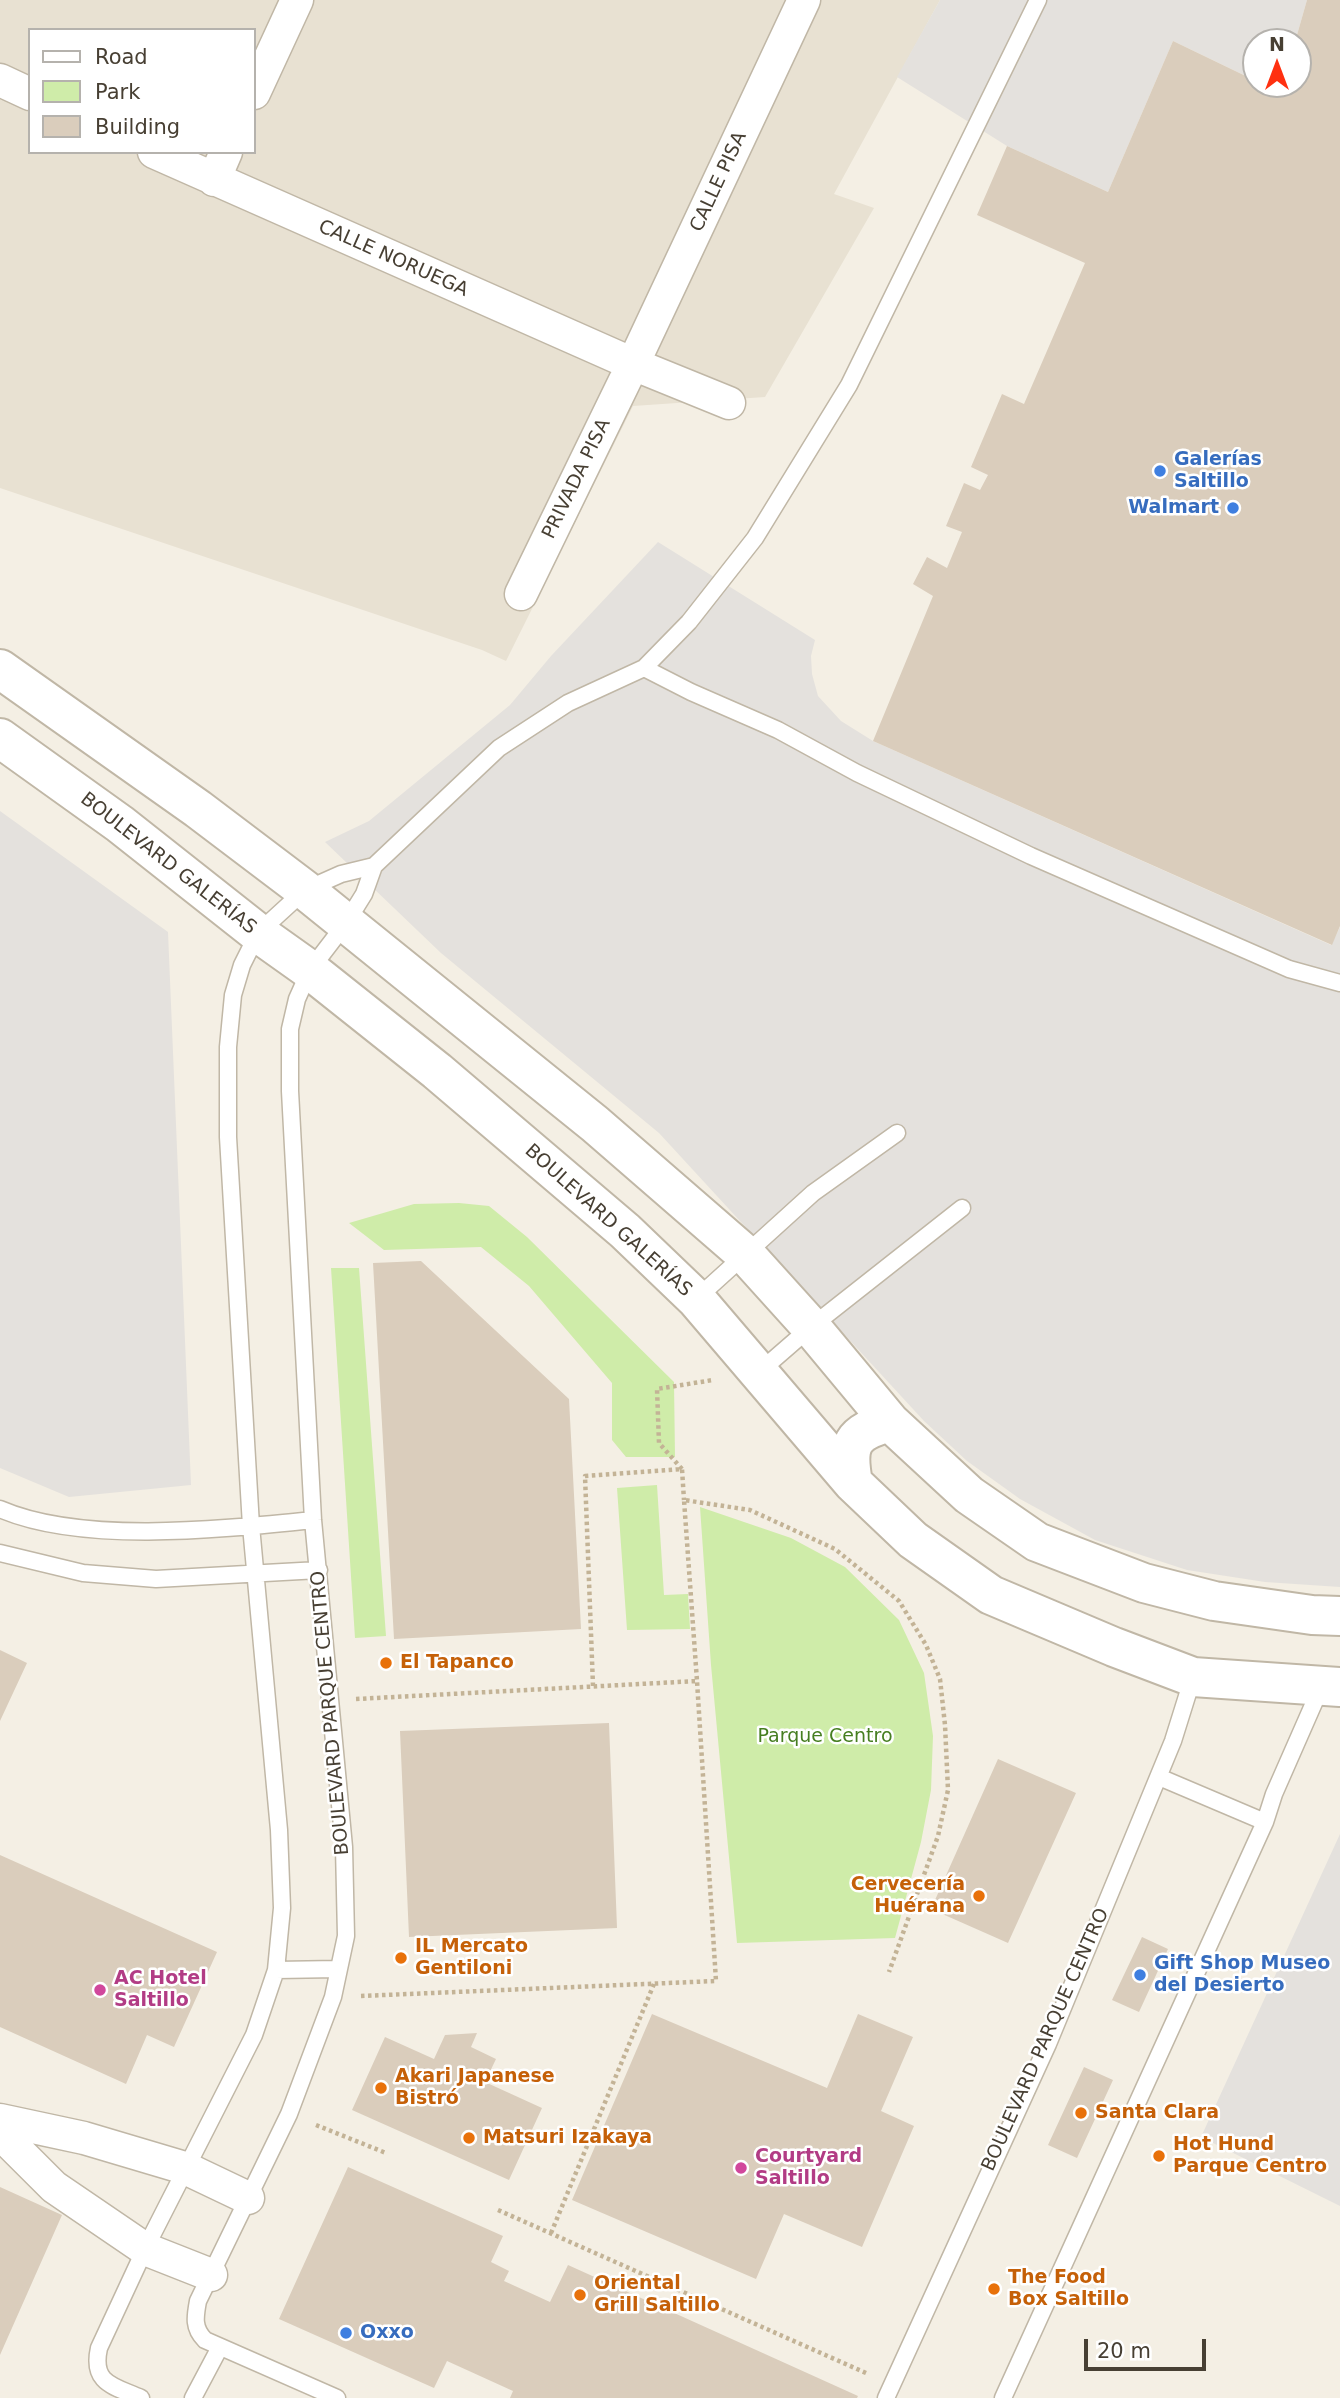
<!DOCTYPE html>
<html>
<head>
<meta charset="utf-8">
<style>
  body { margin:0 }
  #map { position:relative; width:1340px; height:2398px; overflow:hidden; background:#f4efe4; font-family:"DejaVu Sans",sans-serif }
  canvas { display:block }
  .legend { position:absolute; left:28px; top:28px; width:228px; height:126px; box-sizing:border-box; background:#fff; border:2px solid #b5b2ad; margin:0; padding:9px 12px; list-style:none; font-size:21px; color:#473f33 }
  .legend li { display:flex; align-items:center; gap:14px; height:35px }
  .legend b { width:35px; border:2px solid #b5b2ad }
  .north { position:absolute; left:1242px; top:28px; width:70px; height:70px; box-sizing:border-box; background:#fff; border:2px solid #b5b2ad; border-radius:50%; rotate:0deg; font-size:19px; font-weight:700; line-height:28px; text-align:center; color:#473f33 }
  .north::after { content:''; display:block; margin:auto; width:24px; height:32px; background:#ff3010; clip-path:polygon(50% 0,100% 100%,50% 72%,0 100%) }
  .scale { position:absolute; left:1084px; top:2339px; width:122px; height:32px; box-sizing:border-box; border:4px solid #473f33; border-top:0; padding-left:9px; font-size:21px; line-height:24px; white-space:nowrap; color:#473f33; -webkit-text-stroke:5px #fff; paint-order:stroke }
</style>
</head>
<body>
<div id="map">
<canvas width="1340" height="2398"></canvas>
<ul class="legend">
<li><b style="height:9px;background:#fff"></b>Road</li>
<li><b style="height:19px;background:#cfeca9"></b>Park</li>
<li><b style="height:19px;background:#dacdbc"></b>Building</li>
</ul>
<div class="north">N</div>
<div class="scale">20 m</div>
</div>
<script>
const g = document.querySelector('canvas').getContext('2d');
g.lineJoin = 'round';
function fillPath(path, color) { g.fillStyle = color; g.fill(path, 'evenodd'); }
function strokePath(path, color, width, dash) { g.strokeStyle = color; g.lineWidth = width; g.lineCap = dash ? 'butt' : 'round'; g.setLineDash(dash || []); g.stroke(path); }
function write(font, color, halo, rows, align = 'center') {
  g.font = font + ' "DejaVu Sans",sans-serif'; g.lineWidth = 5; g.setLineDash([]); g.textBaseline = 'middle'; g.strokeStyle = halo; g.fillStyle = color; for (const [text, x, y, turn = 0] of rows) {
    g.save(); g.translate(x, y); g.rotate((+turn || 0) * Math.PI / 180); g.textAlign = isNaN(turn) ? turn : align; if (halo) g.strokeText(text, 0, 0); g.fillText(text, 0, 0); g.restore();
  }
}
fillPath(new Path2D(`
  M0 0H940L834 194 874 208 765 397 633 406 506 661 482 650 0 488ZM30 30H254V152H30Z`), '#e8e1d2');
fillPath(new Path2D(`
  M459 1203 489 1206 527 1237 674 1382 675 1457H626L612 1440V1383L529 1286 481 1247 384 1250 349 1223 414 1204Z
  M331 1268H359L386 1636 355 1638Z
  M657 1485 664 1595 688 1594 690 1629 627 1630 617 1488Z
  M700 1507 791 1538 845 1567 899 1620 924 1673 933 1736 931 1790 921 1842 895 1938 737 1943 711 1665Z`), '#cfeca9');
fillPath(new Path2D(`
  M940 0H1307L1295 42H1256V81L1173 41 1108 192 1007 146 897 77Z
  M658 542 815 640 811 656 812 674 818 696 841 721 873 741 1331 945 1340 927V1587L1265 1582 1187 1570 1095 1540 1020 1499 967 1461 924 1421 659 1133 441 953 325 842 369 821 510 705 551 656Z
  M0 811 168 932 191 1485 69 1497 0 1468Z
  M1340 1834V2206L1201 2137Z`), '#e4e1dd');
fillPath(new Path2D(`
  M1307 0H1340V926L1332 945 873 741 933 596 913 584 927 557 947 568 962 532 946 526 964 483 980 490 988 475 971 467 1002 394 1024 404 1085 263 977 215 1007 146 1108 192 1173 41 1256 81V84H1262L1281 93 1284 84H1298V42H1295Z
  M421 1261 569 1399 581 1629 394 1639 373 1263Z
  M0 1650 27 1663 0 1721Z
  M609 1723 617 1928 409 1937 400 1731Z
  M998 1759 1076 1793 1008 1943 931 1909Z
  M0 1855 217 1952 174 2047 147 2035 126 2084 0 2027Z
  M1142 1937 1168 1949 1139 2012 1112 2000Z
  M652 2014 827 2088 858 2014 913 2037 881 2111 914 2126 862 2247 784 2214 756 2279 572 2200Z
  M477 2033 471 2047 496 2059 485 2082 542 2108 509 2180 352 2110 385 2037 434 2059 445 2035Z
  M1084 2067 1113 2080 1077 2158 1048 2145Z
  M348 2167 503 2236 491 2262 509 2271 504 2281 550 2302 568 2265 858 2396 857 2398H510L513 2391 447 2361 434 2388 279 2319Z
  M0 2187 62 2215 0 2355Z`), '#dacdbc');
const service = new Path2D(`
  M644 668 689 622 755 538 849 385 1038 0
  M696 1299 813 1193 897 1133
  M758 1373 811 1327 962 1208
  M0 1509C83 1545 224 1529 313 1520
  M0 1553 83 1573 156 1579 319 1570
  M1159 1777 1265 1822
  M276 1970 338 1969
  M141 2398C114 2386 91 2384 99 2348L145 2249 254 2035 276 1970 282 1908 279 1830 251 1526 228 1137V1047L233 995 242 965 258 933 305 890 341 874 374 866
  M193 2398 220 2347
  M337 2398 205 2340C193 2328 195 2317 198 2301L289 2114 333 1997 346 1936 344 1847 313 1520 290 1091V1029L297 999 310 970 346 923 364 894 374 866 499 748 568 703 644 668 691 692 778 730 857 773 1031 856 1289 969 1340 983
  M886 2398 1048 2044 1173 1741 1193 1677
  M1003 2398 1265 1822 1274 1794 1321 1687`);
const minor = new Path2D(`
  M0 80 30 94
  M254 93 297 0
  M154 152 633 364 729 403
  M214 180 226 152
  M521 594 633 364 804 0
  M0 2120 84 2138 185 2168 248 2198
  M0 2133 54 2187 145 2249 211 2275`);
const tertiary = new Path2D(`
  M0 669 198 809 305 890 595 1124 746 1255 811 1327 890 1422 969 1495 1037 1542 1144 1583 1214 1601 1312 1615 1340 1616
  M0 738 120 824 258 933 310 970 437 1071 625 1231 696 1299 853 1483 913 1540 991 1595 1114 1647 1193 1677 1340 1687
  M853 1483C846 1444 851 1433 890 1422`);
strokePath(service, '#c0b7a6', 19);
strokePath(minor, '#c0b7a6', 35);
strokePath(tertiary, '#c0b7a6', 42);
strokePath(new Path2D(`
  M682 1469 659 1443 657 1389 713 1380
  M593 1686 585 1476 682 1469 684 1500
  M356 1699 697 1681 684 1500 750 1510 835 1549 899 1601 926 1645 940 1679 945 1725 948 1790 938 1836 889 1972
  M361 1996 716 1981 697 1681
  M316 2125 386 2153
  M498 2210 866 2373
  M551 2233 654 1984`), '#c3b396', 4.5, [3.5, 3.5]);
strokePath(service, '#fff', 16);
strokePath(minor, '#fff', 32);
strokePath(tertiary, '#fff', 38);
for (const [x, y, r, color] of [
  [1160,471,7,"#3f7fe0"],
  [1233,508,7,"#3f7fe0"],
  [386,1663,7,"#e8710a"],
  [979,1896,7,"#e8710a"],
  [401,1958,7,"#e8710a"],
  [1140,1975,7,"#3f7fe0"],
  [100,1990,7,"#d1479c"],
  [381,2088,7,"#e8710a"],
  [1081,2113,7,"#e8710a"],
  [469,2138,7,"#e8710a"],
  [1159,2156,7,"#e8710a"],
  [741,2168,7,"#d1479c"],
  [994,2289,7,"#e8710a"],
  [580,2295,7,"#e8710a"],
  [346,2333,7,"#3f7fe0"]
]) { const dot = new Path2D(); dot.arc(x, y, r, 0, 2 * Math.PI); g.fillStyle = color; g.fill(dot); strokePath(dot, '#fff', 2.5); }
write('19px', '#473f33', '#fff', [
  ["CALLE PISA",719,182,-65],
  ["CALLE NORUEGA",393,259,24],
  ["PRIVADA PISA",577,479,-64],
  ["BOULEVARD GALERÍAS",168,864,38],
  ["BOULEVARD GALERÍAS",608,1221,42],
  ["BOULEVARD PARQUE CENTRO",331,1713,-95],
  ["BOULEVARD PARQUE CENTRO",1046,2040,-66]
]);
write('bold 19px', '#366cbe', '#fff', [
  ["Galerías",1174,460],
  ["Saltillo",1174,482],
  ["Walmart",1219,508,"right"],
  ["Gift Shop Museo",1154,1964],
  ["del Desierto",1154,1986],
  ["Oxxo",360,2333]
], 'left');
write('bold 19px', '#c56008', '#fff', [
  ["El Tapanco",400,1663],
  ["Cervecería",965,1885,"right"],
  ["Huérana",965,1907,"right"],
  ["IL Mercato",415,1947],
  ["Gentiloni",415,1969],
  ["Akari Japanese",395,2077],
  ["Bistró",395,2099],
  ["Santa Clara",1095,2113],
  ["Matsuri Izakaya",483,2138],
  ["Hot Hund",1173,2145],
  ["Parque Centro",1173,2167],
  ["The Food",1008,2278],
  ["Box Saltillo",1008,2300],
  ["Oriental",594,2284],
  ["Grill Saltillo",594,2306]
], 'left');
write('19px', '#467e21', '#fff', [
  ["Parque Centro",825,1737]
]);
write('bold 19px', '#b23c85', '#fff', [
  ["AC Hotel",114,1979],
  ["Saltillo",114,2001],
  ["Courtyard",755,2157],
  ["Saltillo",755,2179]
], 'left');
</script>
</body>
</html>
